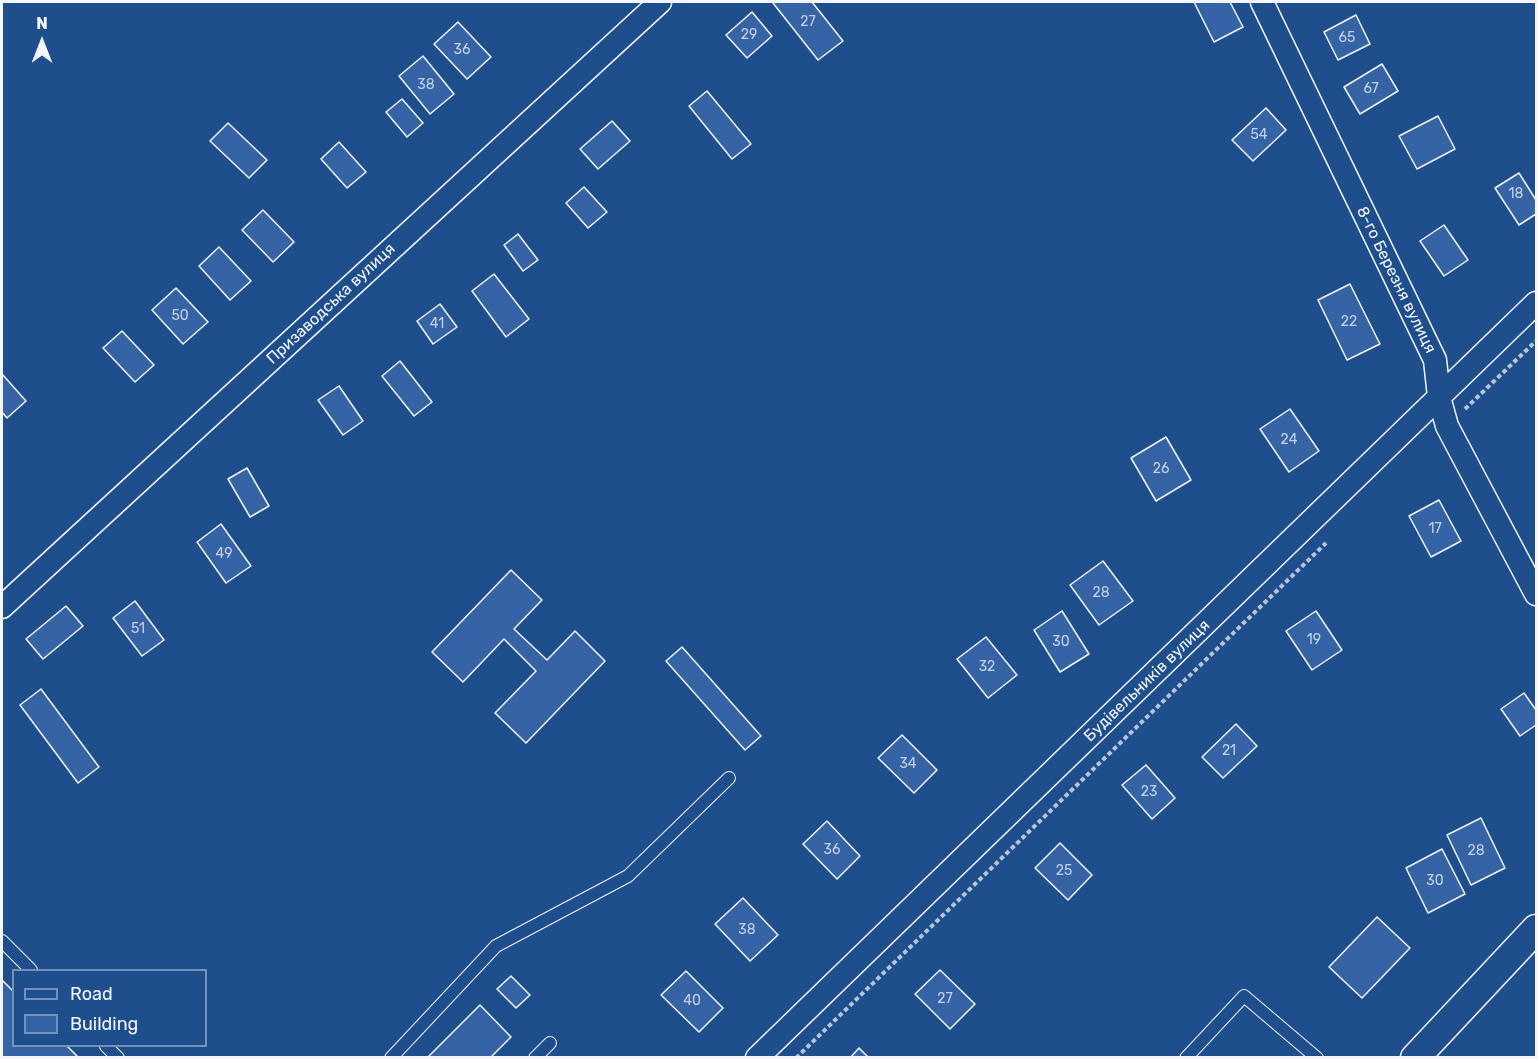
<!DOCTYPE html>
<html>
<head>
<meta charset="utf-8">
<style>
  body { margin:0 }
  #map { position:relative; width:1538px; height:1059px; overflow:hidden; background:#1f4e8c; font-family:Rubik,sans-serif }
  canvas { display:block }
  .frame { position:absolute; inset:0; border:3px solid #f2f6ff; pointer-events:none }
  .legend { position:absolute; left:12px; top:969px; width:195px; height:78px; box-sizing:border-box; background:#1f4e8c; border:2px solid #7391ba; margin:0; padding:8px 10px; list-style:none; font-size:18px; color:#f2f6ff }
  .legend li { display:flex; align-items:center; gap:12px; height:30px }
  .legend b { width:30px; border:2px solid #7391ba }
  .north { position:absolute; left:12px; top:12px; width:60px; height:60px; -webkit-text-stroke:4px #1f4e8c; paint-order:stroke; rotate:0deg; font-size:16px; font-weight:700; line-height:24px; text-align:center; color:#f2f6ff }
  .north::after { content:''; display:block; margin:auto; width:21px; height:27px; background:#f2f6ff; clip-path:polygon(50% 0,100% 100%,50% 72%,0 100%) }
</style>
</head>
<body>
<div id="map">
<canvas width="1538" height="1059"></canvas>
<div class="frame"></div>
<ul class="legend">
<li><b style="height:8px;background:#1f4e8c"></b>Road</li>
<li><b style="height:16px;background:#3563a3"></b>Building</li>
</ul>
<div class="north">N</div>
</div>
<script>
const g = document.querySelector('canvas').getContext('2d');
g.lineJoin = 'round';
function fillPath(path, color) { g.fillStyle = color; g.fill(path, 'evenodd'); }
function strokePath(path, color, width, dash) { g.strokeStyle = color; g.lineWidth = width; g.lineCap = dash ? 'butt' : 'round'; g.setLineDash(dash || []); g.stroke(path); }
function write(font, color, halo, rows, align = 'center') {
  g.font = font + ' Rubik,sans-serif'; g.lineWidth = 4.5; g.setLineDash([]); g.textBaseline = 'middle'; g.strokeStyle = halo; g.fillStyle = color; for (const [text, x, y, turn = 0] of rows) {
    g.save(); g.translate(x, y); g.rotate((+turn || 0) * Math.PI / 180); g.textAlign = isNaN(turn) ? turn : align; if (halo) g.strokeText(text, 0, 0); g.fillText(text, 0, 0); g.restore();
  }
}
const building = new Path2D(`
  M774 2H812L843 41 818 60 773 3Z
  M1194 2H1230L1243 27 1214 42Z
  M752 12 772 36 747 58 726 35Z
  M1356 15 1370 44 1338 60 1324 32Z
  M458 22 491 57 467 79 434 44Z
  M423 56 454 94 430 114 399 76Z
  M1382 64 1398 91 1360 114 1344 87Z
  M707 91 751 144 732 159 689 106Z
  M402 99 423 123 407 137 386 112Z
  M1266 108 1286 130 1253 161 1232 140Z
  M1438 116 1455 149 1417 169 1399 136Z
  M612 121 630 141 598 169 580 149Z
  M228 123 267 160 249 178 210 141Z
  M339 142 366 172 347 188 321 159Z
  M1519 173 1536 200V214L1519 225 1495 188Z
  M584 187 607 212 588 228 566 203Z
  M263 210 294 242 273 262 242 230Z
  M1444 225 1468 260 1444 276 1420 241Z
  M518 234 538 260 523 271 504 245Z
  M219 247 251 281 230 300 199 266Z
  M494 274 529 319 506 337 472 291Z
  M1350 284 1380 344 1347 360 1318 300Z
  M176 288 208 322 183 344 152 310Z
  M440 304 457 327 433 344 417 321Z
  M122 331 154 365 135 382 103 348Z
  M400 361 432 402 414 416 382 376Z
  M2 374 26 401 7 418 2 412Z
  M339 386 363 421 343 435 318 400Z
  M1290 409 1319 451 1289 472 1260 429Z
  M1166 437 1191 480 1156 501 1131 458Z
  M247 468 269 506 250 517 228 479Z
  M1439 500 1461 541 1431 557 1409 516Z
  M221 524 251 566 226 583 197 542Z
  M1103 561 1133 601 1099 625 1070 585Z
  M511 570 542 600 514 629 547 660 575 631 605 661 526 743 495 713 536 671 504 639 463 682 432 652Z
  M135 601 164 640 142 656 113 618Z
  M66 606 83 626 43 659 26 639Z
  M1062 611 1089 654 1060 672 1034 630Z
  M1316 611 1342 650 1312 670 1286 631Z
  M986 637 1017 675 988 698 957 659Z
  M682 647 761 736 745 750 666 661Z
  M41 689 99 767 78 783 20 705Z
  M1524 693 1536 710V725L1520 736 1501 709Z
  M1236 724 1257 746 1223 778 1202 757Z
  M902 735 937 770 914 793 878 758Z
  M1146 765 1175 798 1152 819 1122 785Z
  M1481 818 1505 868 1471 885 1447 835Z
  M827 821 860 856 837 879 803 844Z
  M1060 843 1092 875 1068 900 1035 868Z
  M1442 849 1465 894 1428 913 1406 868Z
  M743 898 778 935 750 961 715 924Z
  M1377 917 1410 948 1362 998 1329 967Z
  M940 970 975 1004 950 1029 915 994Z
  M686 971 723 1008 699 1032 661 995Z
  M511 976 530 995 516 1008 497 989Z
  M2 980 14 992V1046H67L79 1058H2Z
  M480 1005 511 1037 490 1058H427Z
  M859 1048 869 1058H850Z`);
fillPath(building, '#3563a3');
strokePath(building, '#f2f6ff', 1.5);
const service = new Path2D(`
  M2 941 31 970
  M106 1046 118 1058
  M391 1058 496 946 628 876 729 778
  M535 1058 550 1043
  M1186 1058 1244 996 1317 1058`);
const minor = new Path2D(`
  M1262 2 1435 360 1439 397 1447 426 1536 594
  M2 607 660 2
  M757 1058 1536 303`);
const tertiary = new Path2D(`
  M1415 1058 1536 929`);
strokePath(service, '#f2f6ff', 14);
strokePath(minor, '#f2f6ff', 25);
strokePath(tertiary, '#f2f6ff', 31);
strokePath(new Path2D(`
  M1465 409 1536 341
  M796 1058 1326 543`), '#b3c4dc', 4, [4.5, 3]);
strokePath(service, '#1f4e8c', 12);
strokePath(minor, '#1f4e8c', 22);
strokePath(tertiary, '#1f4e8c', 28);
write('14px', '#c3d1e8', null, [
  ["27",808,22],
  ["29",749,35],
  ["65",1347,38],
  ["36",462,50],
  ["38",426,85],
  ["67",1371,89],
  ["54",1259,135],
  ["18",1516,194],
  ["50",180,316],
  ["22",1349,322],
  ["41",437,324],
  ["24",1289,440],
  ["26",1161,469],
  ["17",1435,529],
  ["49",224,554],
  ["28",1101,593],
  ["51",138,629],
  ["19",1314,640],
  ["30",1061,642],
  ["32",987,667],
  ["21",1229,751],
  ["34",908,764],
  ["23",1149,792],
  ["36",832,850],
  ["28",1476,851],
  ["25",1064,871],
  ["30",1435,881],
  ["38",747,930],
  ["27",945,999],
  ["40",692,1001]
]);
write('16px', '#f2f6ff', '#1f4e8c', [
  ["8-го Березня вулиця",1396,280,64],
  ["Призаводська вулиця",331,304,-43],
  ["Будівельників вулиця",1147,681,-44]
]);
</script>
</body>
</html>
